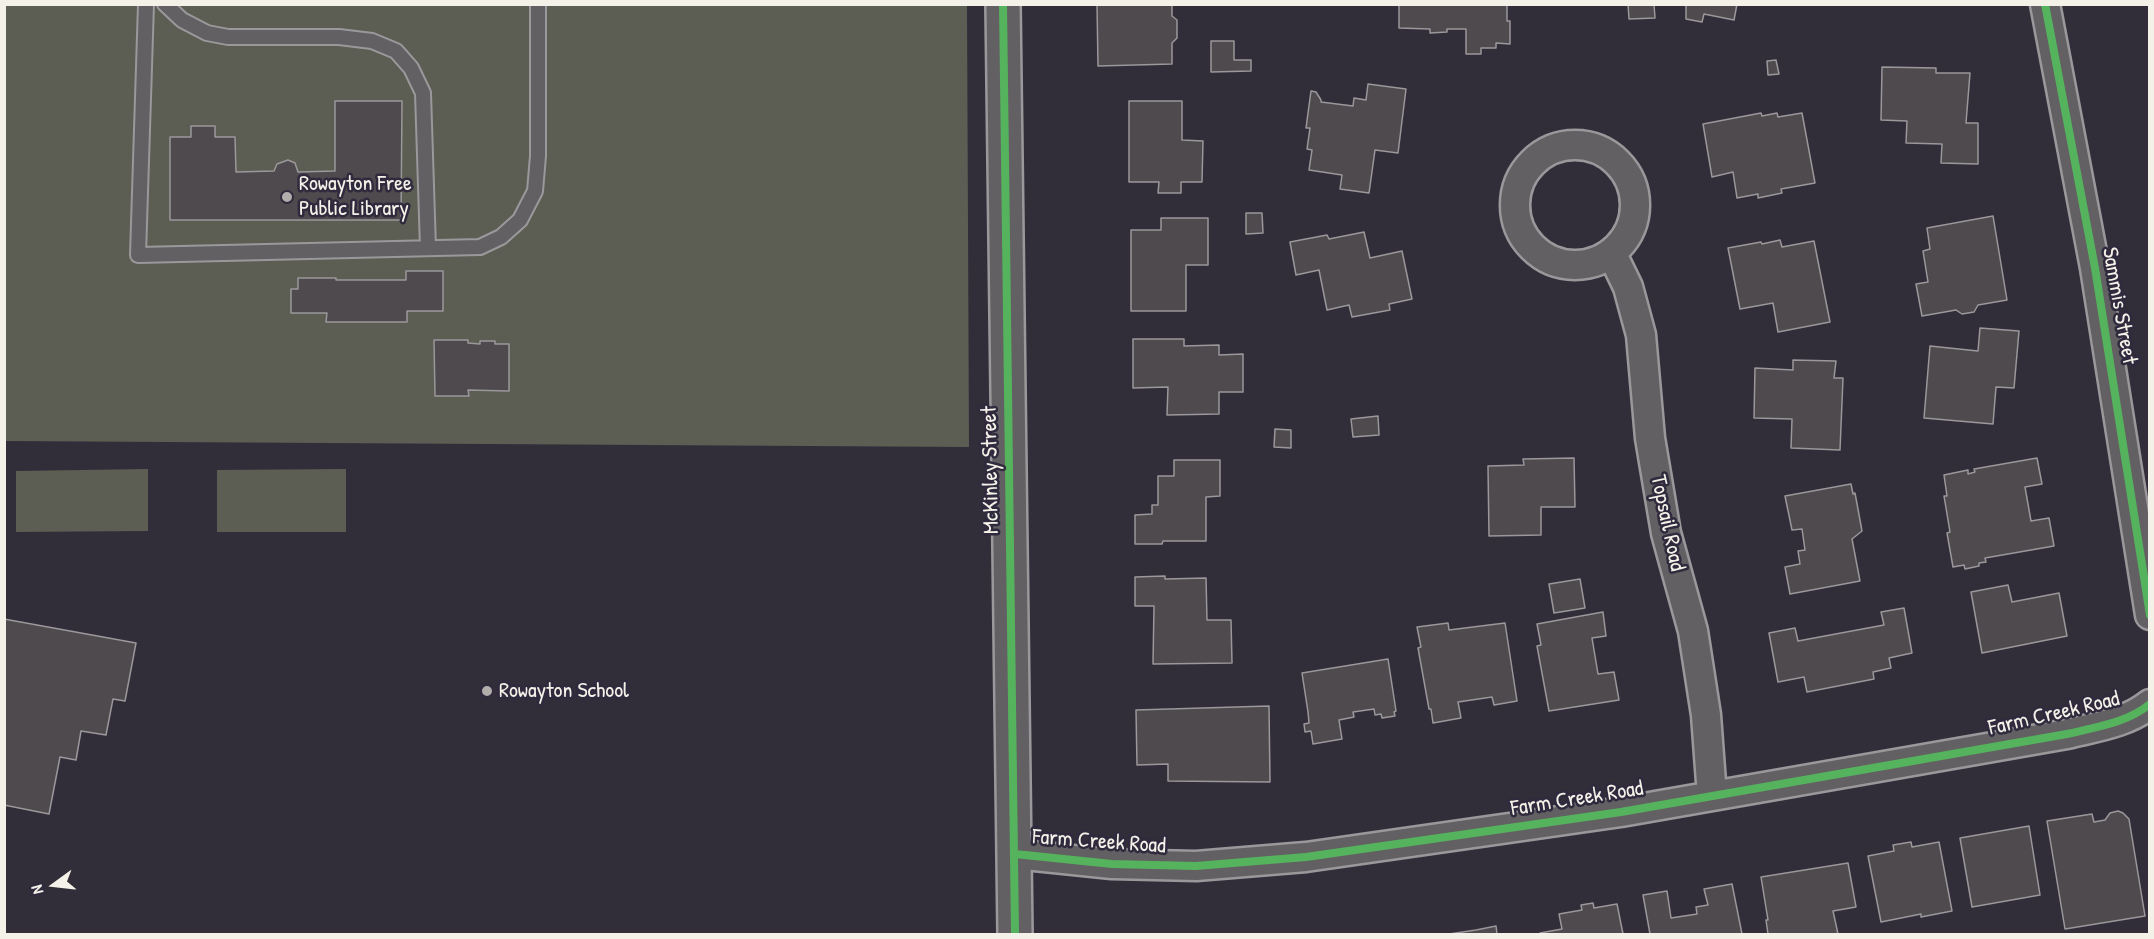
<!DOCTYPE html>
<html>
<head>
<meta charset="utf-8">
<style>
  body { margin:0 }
  #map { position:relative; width:2154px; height:939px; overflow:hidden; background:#312e39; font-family:"Patrick Hand",sans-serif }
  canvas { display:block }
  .frame { position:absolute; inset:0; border:6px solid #f4f1e8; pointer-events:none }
  .north { position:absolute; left:24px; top:855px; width:60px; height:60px; -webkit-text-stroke:4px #2f2a3d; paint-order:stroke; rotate:255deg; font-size:16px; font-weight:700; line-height:24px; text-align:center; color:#f4f1e8 }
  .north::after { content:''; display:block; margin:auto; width:21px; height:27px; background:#f4f1e8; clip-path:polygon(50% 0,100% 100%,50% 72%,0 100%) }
</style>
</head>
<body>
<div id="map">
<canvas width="2154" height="939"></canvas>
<div class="frame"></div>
<div class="north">N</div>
</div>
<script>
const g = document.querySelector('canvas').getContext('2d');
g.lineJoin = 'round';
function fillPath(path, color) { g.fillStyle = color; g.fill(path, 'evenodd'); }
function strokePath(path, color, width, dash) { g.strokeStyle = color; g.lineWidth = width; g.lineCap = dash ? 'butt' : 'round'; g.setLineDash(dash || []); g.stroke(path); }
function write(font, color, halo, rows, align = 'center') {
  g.font = font + ' "Patrick Hand",sans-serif'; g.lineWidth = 5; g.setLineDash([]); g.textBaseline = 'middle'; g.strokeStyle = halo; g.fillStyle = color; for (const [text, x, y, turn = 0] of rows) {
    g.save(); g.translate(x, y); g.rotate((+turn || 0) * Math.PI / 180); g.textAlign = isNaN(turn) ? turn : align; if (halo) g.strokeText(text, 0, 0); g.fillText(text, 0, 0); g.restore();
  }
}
fillPath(new Path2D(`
  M5 5H967L969 447 5 441Z
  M148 469V531L16 532V471Z
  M346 469V532H217V470Z`), '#5c5e54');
const building = new Path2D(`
  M1097 4H1172V16L1177 20V38L1172 43V64L1098 66Z
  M1399 4H1507V21H1510V44L1496 43V48H1481V54H1466V29H1447V32L1430 33V29L1399 28Z
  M1628 4H1654L1655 18 1629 19Z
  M1686 4H1737L1734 20 1704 14 1702 22 1686 19Z
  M1211 41H1234V60H1251V71L1211 72Z
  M1776 60 1779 74 1768 75 1767 61Z
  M1882 67 1936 68V73H1970L1966 123H1978V164L1941 163 1942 144 1906 143 1907 121 1881 120Z
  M1368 84 1406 89 1398 153 1375 150 1369 193 1340 189 1342 175 1309 170 1312 150 1307 149 1310 128H1306L1311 91 1316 92 1321 100V102L1353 106 1354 98 1366 100Z
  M335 101H402L401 220H170V137H191V126H215V137H235L236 172 274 171 277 164 288 160 295 163 298 172 335 171Z
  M1129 101H1182V140L1203 141 1202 182H1181V193H1158L1159 182H1129Z
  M1761 113 1762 116 1777 113 1778 117 1802 113 1815 183 1781 189 1782 193 1758 198V194L1737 198 1733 172 1712 177 1703 124Z
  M1246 213H1262L1263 233 1246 234Z
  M1993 216 2007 300 1978 305 1974 312 1962 314 1956 310 1922 316 1916 284 1928 282 1923 251 1930 249 1927 228Z
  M1161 218H1208V265H1186V311H1131V230H1161Z
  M1364 232 1370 258 1402 251 1412 299 1389 304 1390 310 1352 317 1349 305 1327 310 1319 270 1296 275 1290 242 1327 235 1329 239Z
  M1780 240 1782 247 1814 241 1830 322 1778 332 1773 303 1740 309 1728 248 1761 242 1762 244Z
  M406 271H443V311H407V322H326L327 313H291V289H298V278H336V280H406Z
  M1980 328 2019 331 2014 388 1996 387 1993 424 1924 418 1930 346 1978 351Z
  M1133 339H1184V346L1219 345V355L1243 354V392H1219V414L1167 415 1168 387 1133 388Z
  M434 340H468V343L480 344V341H495V344H509V391L468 390 469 396H435Z
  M1793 360 1836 361 1834 378H1843L1840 450 1791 448 1792 419 1754 418 1755 368 1793 370Z
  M1378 416 1379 435 1353 437 1351 419Z
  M1275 429 1291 430V448L1274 447Z
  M1574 458 1575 507H1541V535L1489 536 1488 466 1524 465 1523 459Z
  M2037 458 2042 484 2025 487 2031 521 2049 518 2054 546 1985 558 1986 562 1979 563V566L1965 569 1964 565 1953 567 1947 533 1950 532 1944 496H1947L1944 475 1968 470V474L1975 472 1974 469Z
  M1174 460H1220V496L1206 497V541H1163L1162 544H1135V515L1152 514V505H1158V476H1174Z
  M1851 484 1853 494 1855 493 1862 531 1852 539 1860 581 1790 594 1785 567 1800 564 1798 551 1805 550 1802 529 1792 530 1785 496Z
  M1165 576V579L1206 578 1207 620H1231L1232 663 1153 664 1154 606H1135V577Z
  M1580 579 1585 608 1554 613 1549 584Z
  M2008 585 2012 602 2059 593 2067 636 1982 653 1971 592Z
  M1904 608 1912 653 1889 658 1891 668 1873 672 1874 679 1807 692 1804 677 1778 682 1769 633 1795 628 1798 641 1884 625 1881 612Z
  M1603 612 1606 636 1592 638 1598 674 1614 672 1619 700 1549 711 1537 646 1541 645 1537 624Z
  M4 619 136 643 125 701 113 699 106 735 81 731 76 760 60 757 49 814 4 805Z
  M1448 623 1449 630 1505 623 1517 701 1494 705 1492 697 1458 702 1461 718 1433 723 1431 709H1429L1418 648 1421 647 1417 627Z
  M1388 659 1396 711 1394 712 1395 716 1382 718 1381 714 1375 715 1374 709 1353 712 1354 717 1339 720 1342 739 1313 744 1311 731 1305 732 1304 724 1309 723 1308 712 1302 673Z
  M1269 706 1270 782 1168 781V764L1137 765 1136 710Z
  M2118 811 2123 813 2129 819 2145 916 2065 929 2047 821 2092 814 2094 822 2105 820 2110 813Z
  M2029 826 2040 895 1972 907 1960 838Z
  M1911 842 1912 847 1939 842 1952 911 1921 917V914L1881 922 1868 856 1894 851 1893 845Z
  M1848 863 1856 907 1833 911 1838 934H1768L1766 920H1768L1761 877Z
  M1732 884 1742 934H1650L1643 895 1667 891 1671 918 1697 914 1696 907 1708 905 1704 889Z
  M1593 903 1594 908 1617 904 1623 934H1541L1540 933 1562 929 1559 914 1582 910 1581 905Z
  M1496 926 1497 934H1449L1476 930Z`);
fillPath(building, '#4e4a4e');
strokePath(building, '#9a989b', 1.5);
const lane = new Path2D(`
  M146 4 138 255 480 247 501 237 520 220 535 191 538 156V4
  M165 4 182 20 207 33 228 37H339L372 41 396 51 411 68 423 93 428 248`);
const street = new Path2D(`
  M2045 4 2095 268 2150 615
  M1515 205a60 60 0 1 1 120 0a60 60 0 1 1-120 0Z
  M1612 254 1628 287 1641 335 1650 438 1666 533 1693 631 1706 715 1712 796
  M1015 854 1112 864 1196 866 1306 857 1621 812 2067 734C2095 727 2127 723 2150 704`);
const secondary = new Path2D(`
  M1003 4 1015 934`);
strokePath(lane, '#9a989b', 18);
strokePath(street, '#9a989b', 33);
strokePath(secondary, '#9a989b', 38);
strokePath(lane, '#626063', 14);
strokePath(street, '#626063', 28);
strokePath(secondary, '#626063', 33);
strokePath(new Path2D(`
  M1003 4 1015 934
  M2045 4 2095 268 2150 615
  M1015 854 1112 864 1196 866 1306 857 1621 812 2067 734C2095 727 2127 723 2150 704`), '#56b35d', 8);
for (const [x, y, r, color] of [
  [287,197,6,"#b0adab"],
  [487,691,6,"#b0adab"]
]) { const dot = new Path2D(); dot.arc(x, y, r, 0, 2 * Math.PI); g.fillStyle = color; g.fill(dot); strokePath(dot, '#2f2a3d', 2); }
write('22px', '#f4f1e8', '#2f2a3d', [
  ["Rowayton Free",299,184],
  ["Public Library",299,209],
  ["Rowayton School",499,691]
], 'left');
write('22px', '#f4f1e8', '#2f2a3d', [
  ["Sammis Street",2119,306,80],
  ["McKinley Street",991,470,-91],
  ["Topsail Road",1667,523,78],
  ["Farm Creek Road",2054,714,-13],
  ["Farm Creek Road",1577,799,-9],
  ["Farm Creek Road",1099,842,4]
]);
</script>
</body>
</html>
